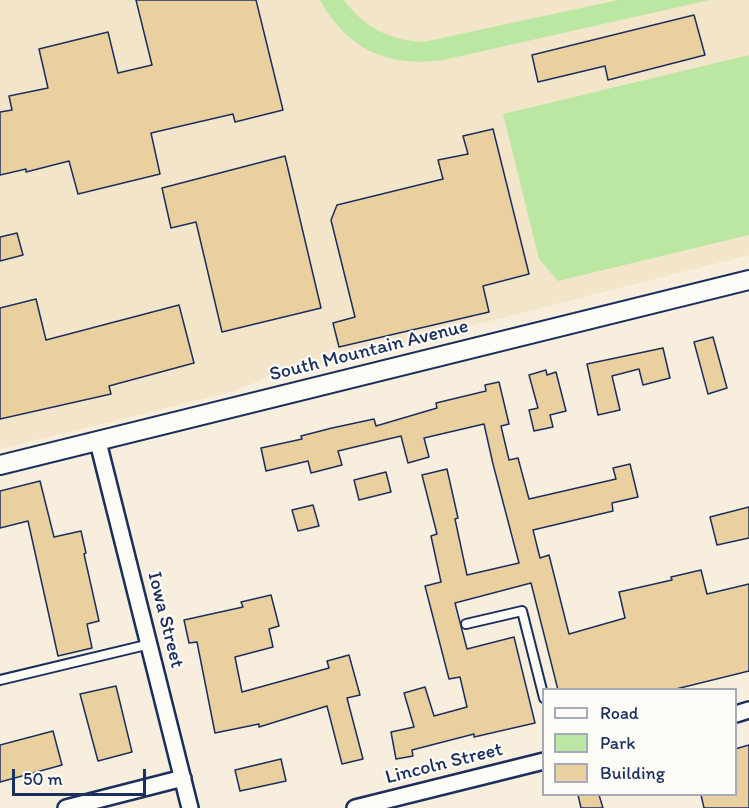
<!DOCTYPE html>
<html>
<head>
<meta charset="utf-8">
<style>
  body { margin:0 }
  #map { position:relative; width:749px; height:808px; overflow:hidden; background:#f7eedd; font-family:Itim,sans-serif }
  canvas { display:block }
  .legend { position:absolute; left:542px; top:688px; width:195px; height:108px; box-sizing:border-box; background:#fdfcf7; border:2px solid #a3aaba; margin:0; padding:8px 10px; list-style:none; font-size:18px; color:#1b2f5e }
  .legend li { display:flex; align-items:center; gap:12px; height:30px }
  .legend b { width:30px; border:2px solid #a3aaba }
  .scale { position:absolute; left:12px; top:769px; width:134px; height:27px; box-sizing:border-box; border:3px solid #1b2f5e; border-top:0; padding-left:8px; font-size:18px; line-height:21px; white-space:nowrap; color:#1b2f5e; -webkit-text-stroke:4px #fdfcf7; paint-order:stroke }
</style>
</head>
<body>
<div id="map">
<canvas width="749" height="808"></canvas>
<ul class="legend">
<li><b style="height:8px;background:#fdfcf7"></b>Road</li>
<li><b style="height:16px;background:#bce7a3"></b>Park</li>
<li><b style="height:16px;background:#eacf9f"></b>Building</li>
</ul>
<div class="scale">50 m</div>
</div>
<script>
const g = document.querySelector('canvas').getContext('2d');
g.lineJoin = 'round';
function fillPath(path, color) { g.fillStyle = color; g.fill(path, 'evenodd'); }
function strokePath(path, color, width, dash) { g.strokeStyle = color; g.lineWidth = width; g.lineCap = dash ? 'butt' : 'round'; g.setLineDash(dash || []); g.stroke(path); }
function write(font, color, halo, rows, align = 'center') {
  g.font = font + ' Itim,sans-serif'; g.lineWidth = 4.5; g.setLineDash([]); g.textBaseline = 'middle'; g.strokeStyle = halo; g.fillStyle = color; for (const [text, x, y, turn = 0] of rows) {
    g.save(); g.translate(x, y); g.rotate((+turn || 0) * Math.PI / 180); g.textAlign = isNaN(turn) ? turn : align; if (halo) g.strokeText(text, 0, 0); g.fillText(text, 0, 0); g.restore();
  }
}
fillPath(new Path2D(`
  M0 0H749V255L266 378 231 392 0 449Z`), '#f3e5ca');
fillPath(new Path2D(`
  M320 0H344C364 27 389 40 423 42L618 0H710L443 60C389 68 346 49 320 0Z
  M749 55V235L558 281 539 259 503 114Z`), '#bce7a3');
const building = new Path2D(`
  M136 0H256L283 110 235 122 233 114 151 133 160 174 78 194 69 161 26 172V169L0 175V112L12 110 9 96 48 88 39 49 108 32 118 73 152 65Z
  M694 15 705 55 608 80 605 66 538 82 532 55Z
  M493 129 529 274 483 286 489 312 339 347 333 323 355 317 331 220 337 205 443 179 438 160 468 154 463 136Z
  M285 156 321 308 222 332 196 222 171 228 162 188Z
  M17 233 23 255 0 261V237Z
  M36 299 46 340 179 305 194 363 109 386 111 394 0 419V308Z
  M713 337 727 388 708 394 694 342Z
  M663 348 670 378 643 385 639 369 612 376 620 410 598 415 587 364Z
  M546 370 547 375 556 372 566 411 550 415 553 427 534 431 529 410 538 408 529 375Z
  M499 382 509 424 501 426 509 460 518 458 529 499 616 479 613 468 630 464 638 497 612 503 613 511 533 530 540 558 549 555 569 634 625 618 619 592 672 580 671 577 701 570 707 594 749 584V671L672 690H558L531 583 455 603 467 649 514 637 535 723 474 737V734L412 750 413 756 396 759 391 732 414 727 404 693 425 687 434 716 467 707 460 677 449 679 425 586 441 582 431 536 437 534 422 475 447 469 458 518 455 519 467 575 519 563 493 464 484 424 424 438 429 457 408 463 401 436 338 451 342 465 311 473 308 461 266 471 261 448 302 439 301 436 332 428 374 419 376 426 437 408 436 403 486 391 485 385Z
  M386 472 391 492 359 500 354 480Z
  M40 481 54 537 81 531 86 553 84 554 99 621 87 624 92 648 58 656 28 521 0 528V491Z
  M313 505 319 526 298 531 292 510Z
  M749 507V538L717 545 710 517Z
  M271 595 279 626 269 629 273 647 235 657 242 692 329 668 327 661 349 655 360 695 347 698 363 759 342 764 327 706 259 727V724L215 733 197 642 189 643 184 620 243 607 241 602Z
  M116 686 132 752 98 761 80 694Z
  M53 731 62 765 0 782V745Z
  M749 745V808H704L701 795H735V749Z
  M281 759 286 781 240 791 235 770Z
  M578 795H599L603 808H581Z`);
fillPath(building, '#eacf9f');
strokePath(building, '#1b2f5e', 1.5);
const service = new Path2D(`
  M466 624 522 611 544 698
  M0 680 150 644`);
const minor = new Path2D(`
  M98 442 190 808
  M736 714 749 710
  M66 808 183 778
  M355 808 544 761`);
const tertiary = new Path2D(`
  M0 465 749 280`);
strokePath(service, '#1b2f5e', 12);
strokePath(minor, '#1b2f5e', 20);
strokePath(tertiary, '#1b2f5e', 22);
strokePath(service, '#fdfcf7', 8);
strokePath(minor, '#fdfcf7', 15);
strokePath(tertiary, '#fdfcf7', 18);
write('20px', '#1b2f5e', '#fdfcf7', [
  ["South Mountain Avenue",369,351,-14],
  ["Iowa Street",165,620,76],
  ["Lincoln Street",444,764,-14]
]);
</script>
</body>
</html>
